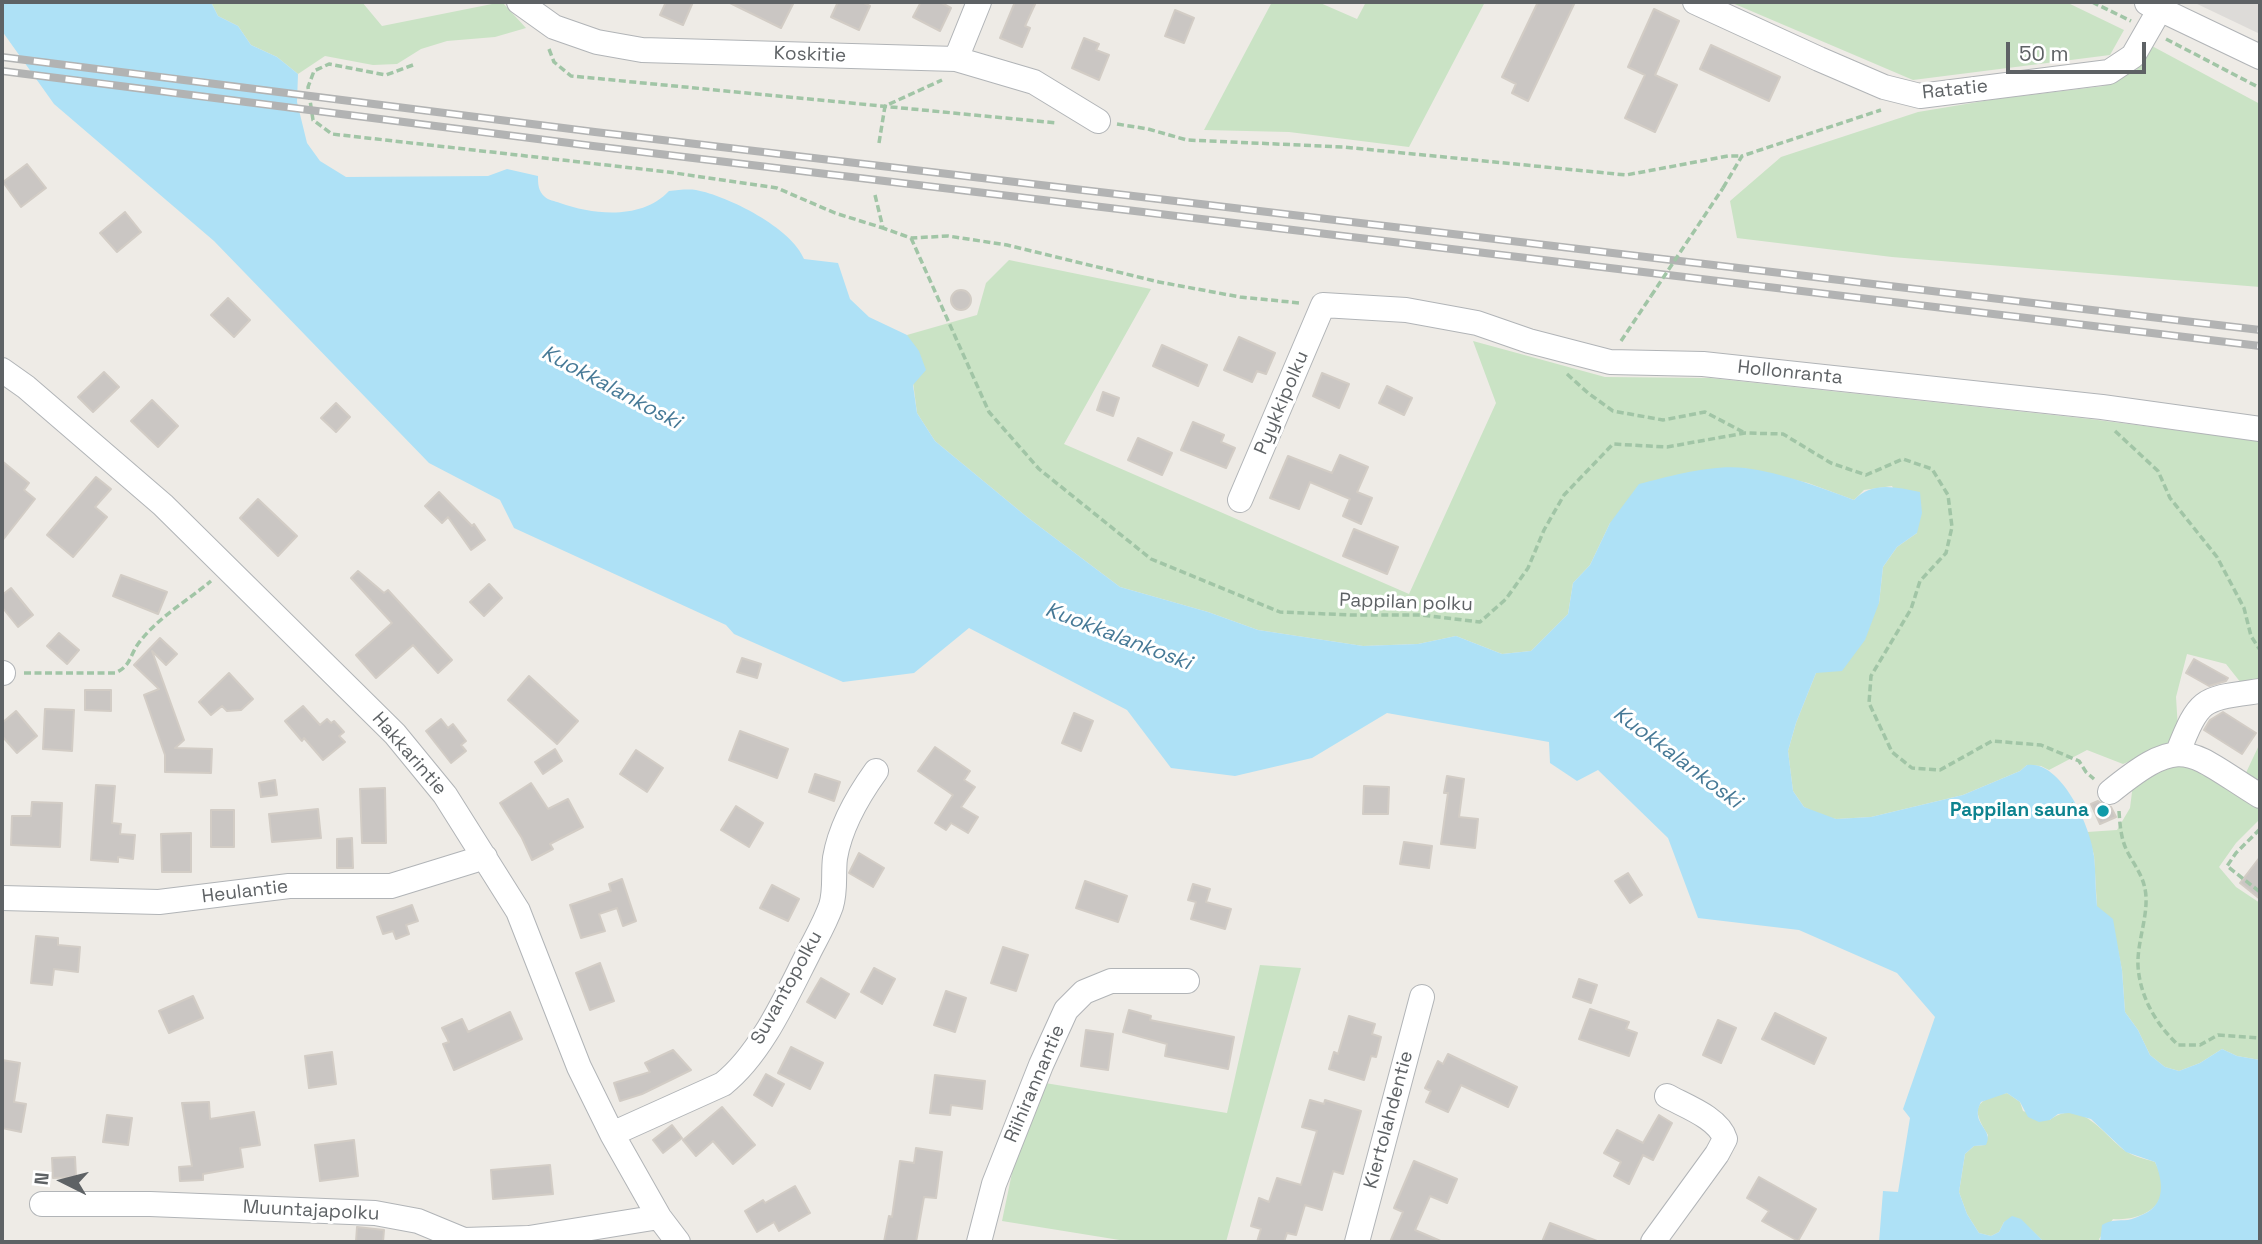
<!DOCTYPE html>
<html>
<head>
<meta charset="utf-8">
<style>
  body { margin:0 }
  #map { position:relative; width:2262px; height:1244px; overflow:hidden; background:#eeebe6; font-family:"Space Grotesk",sans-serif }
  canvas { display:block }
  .frame { position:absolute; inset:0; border:4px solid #5e6265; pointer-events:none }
  .north { position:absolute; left:28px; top:1146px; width:70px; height:70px; -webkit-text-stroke:5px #fff; paint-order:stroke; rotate:276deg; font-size:19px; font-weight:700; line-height:28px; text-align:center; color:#5e6265 }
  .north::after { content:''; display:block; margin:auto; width:24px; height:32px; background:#5e6265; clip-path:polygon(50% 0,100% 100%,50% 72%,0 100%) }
  .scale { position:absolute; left:2006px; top:42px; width:140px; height:32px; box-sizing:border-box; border:4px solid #5e6265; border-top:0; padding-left:9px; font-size:21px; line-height:24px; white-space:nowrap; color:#5e6265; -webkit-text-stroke:5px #fff; paint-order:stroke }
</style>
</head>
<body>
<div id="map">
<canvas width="2262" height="1244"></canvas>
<div class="frame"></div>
<div class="north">N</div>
<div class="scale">50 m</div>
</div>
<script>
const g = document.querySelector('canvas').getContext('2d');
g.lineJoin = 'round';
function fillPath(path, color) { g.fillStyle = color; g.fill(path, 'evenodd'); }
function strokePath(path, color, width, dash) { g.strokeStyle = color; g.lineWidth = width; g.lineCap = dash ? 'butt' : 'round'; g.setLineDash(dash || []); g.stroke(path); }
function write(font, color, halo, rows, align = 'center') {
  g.font = font + ' "Space Grotesk",sans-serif'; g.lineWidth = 6; g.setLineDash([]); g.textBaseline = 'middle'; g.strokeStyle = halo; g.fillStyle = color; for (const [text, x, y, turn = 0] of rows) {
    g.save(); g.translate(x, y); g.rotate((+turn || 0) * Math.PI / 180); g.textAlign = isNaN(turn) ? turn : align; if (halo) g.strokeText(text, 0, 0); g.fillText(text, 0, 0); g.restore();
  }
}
fillPath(new Path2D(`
  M2193 2H2260V34Z`), '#dddbd8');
fillPath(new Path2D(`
  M211 2H362L382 26 502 2 526 28 495 37 447 41 421 49 397 64 373 65 325 56 298 74 277 57 251 45 238 26 218 16Z
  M1272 2H1318L1357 19 1366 2H1485L1409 147 1289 132 1204 130Z
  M1730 2H2066L2124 30 2110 55 1913 80Z
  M2152 46 2260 104V287L1892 257 1737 238 1730 201 1781 157 1918 112 1996 99 2104 86 2136 70Z
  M1009 260 1151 289 1064 444 1409 594 1496 403 1473 341 1605 377 1710 378 2090 419 2260 441V707L2226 664 2187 654 2176 697 2178 729 2174 743 2123 764 2087 750 2049 770 2041 766 2027 765 2020 771 1963 795 1871 817 1836 819 1820 815 1804 807 1793 791 1788 751 1796 723 1816 673 1879 603 1883 567 1897 547 1917 533 1892 486 1864 490 1854 500 1808 483 1743 468 1610 523 1590 565 1573 583 1568 614 1531 651 1502 654 1456 636 1418 644 1363 646 1258 630 1208 612 1120 587 1027 517 935 441 917 413 907 335 977 315 986 283Z
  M2260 743V786L2244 777Z
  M2181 760 2260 803V819L2236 843 2219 867 2236 887 2260 903V1060L2237 1056 2222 1049 2200 1063 2179 1071 2165 1067 2150 1055 2138 1030 2125 1012 2122 970 2117 946 2097 907 2094 855 2087 832 2117 830 2130 808 2133 784Z
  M1260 965 1301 968 1226 1242H1132L1002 1221 1013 1168 1045 1083 1227 1113Z
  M2007 1093 2020 1102 2023 1111 2050 1120C2080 1097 2102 1133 2124 1150 2132 1156 2145 1159 2155 1162 2157 1167 2161 1173 2162 1178 2168 1209 2138 1221 2113 1219L2099 1239 2100 1242H2044L2021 1220 2004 1222 1999 1232 1991 1236 1979 1233 1967 1214 1959 1192 1965 1154 1974 1146 1985 1145 1988 1135C1970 1107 1975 1100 2007 1093Z`), '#cae3c5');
fillPath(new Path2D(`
  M2 2H211L218 16 238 26 251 45 277 57 298 74 297 102 307 143 320 161 346 177 488 176 507 169 538 176C538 184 538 191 545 197 548 200 555 201 560 203 594 215 642 220 669 191 678 190 688 189 696 190 728 196 792 228 804 259L838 263 850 299 869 317 907 335 919 351 926 370 913 385 917 413 935 441 1027 517 1120 587 1208 612 1258 630 1363 646 1418 644 1456 636 1502 654 1531 651 1568 614 1573 583 1590 565 1610 523 1639 484C1670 476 1713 464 1745 468 1783 473 1819 487 1854 500 1873 481 1895 487 1920 492L1922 513 1917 533 1897 547 1883 567 1879 603 1865 640 1842 671 1816 673 1796 723 1788 751 1793 791 1804 807 1836 819 1871 817 1963 795 2020 771 2027 765C2062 760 2091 828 2094 856 2096 873 2095 890 2097 906L2113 919 2122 970 2125 1012 2138 1030 2150 1055 2165 1067 2179 1071 2200 1063 2222 1049 2237 1056 2260 1060V1242H2100L2102 1225C2113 1219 2117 1221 2128 1220 2133 1219 2139 1216 2144 1214 2166 1204 2163 1181 2155 1162L2126 1152 2091 1119 2069 1113 2058 1114 2050 1120 2039 1122 2028 1117 2020 1102 2007 1093 1981 1102C1969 1124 1995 1129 1986 1145L1974 1146 1965 1154 1959 1192 1967 1214 1979 1233 1991 1236 1999 1232 2004 1222 2012 1216 2021 1219 2044 1242H1879L1883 1191 1898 1192 1910 1118 1903 1109 1935 1017 1897 973 1799 930 1698 918 1668 838 1598 770 1577 781 1550 763 1549 742 1387 713 1312 758 1235 776 1171 768 1127 710 969 628 914 673 843 682 734 634 726 625 514 528 500 500 429 463 214 241 54 104 2 31Z`), '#aee1f6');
const building = new Path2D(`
  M666 2H693L683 25 660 15Z
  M728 2H794L781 28Z
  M838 2H862L870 6 859 30 831 17Z
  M921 2H940L951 8 940 31 913 17Z
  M1015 2H1036L1025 26 1030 28 1022 47 1000 38Z
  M1538 2H1575L1528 101 1512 93 1516 84 1502 77Z
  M1654 9 1679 21 1655 75 1677 85 1655 132 1625 118 1645 75 1628 67Z
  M1175 10 1194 18 1184 43 1165 36Z
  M1084 38 1099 44 1096 50 1109 55 1099 80 1072 68Z
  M1711 45 1780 77 1769 101 1700 69Z
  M27 164 46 188 21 207 3 182Z
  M125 212 141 232 117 252 100 233Z
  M951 300a10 10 0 1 1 20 0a10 10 0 1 1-20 0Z
  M228 298 250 320 234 337 211 315Z
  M1239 337 1275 353 1266 374 1257 371 1252 382 1224 370Z
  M1162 345 1207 365 1198 386 1153 366Z
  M104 372 119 387 93 412 78 397Z
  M1322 373 1349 384 1339 408 1313 396Z
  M1387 386 1412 398 1404 415 1379 403Z
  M1103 392 1119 398 1113 416 1097 410Z
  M152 400 178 426 158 447 131 421Z
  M336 403 350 417 336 432 321 418Z
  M1193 422 1224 435 1221 442 1235 448 1226 468 1181 450Z
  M1138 438 1172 453 1162 475 1128 460Z
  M1340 455 1368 467 1357 492 1372 498 1361 524 1343 516 1350 499 1310 482 1299 509 1270 498 1288 456 1332 473Z
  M2 461 29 483 24 490 35 499 2 541Z
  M96 477 111 489 95 507 107 517 73 557 47 535Z
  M439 492 472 526 474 524 485 540 471 550 448 517 442 523 425 506Z
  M258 499 297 536 278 556 240 518Z
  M1354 529 1398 547 1387 574 1343 556Z
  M358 571 384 593 388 590 452 660 438 673 413 645 376 678 356 655 392 623 351 578Z
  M121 575 167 592 158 614 113 596Z
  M489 584 502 598 484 616 470 602Z
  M11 588 33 615 18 627 2 607V595Z
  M59 633 79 650 67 664 47 646Z
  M160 638 177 654 166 665 152 651 184 740 175 748 212 749 211 773 165 772V755L144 695 159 689 134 665Z
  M742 658 761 664 757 678 737 672Z
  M2194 659 2228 678 2226 681 2209 686 2186 673Z
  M229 673 253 699 241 710 227 711 222 706 211 715 199 702Z
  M529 676 578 721 557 744 508 700Z
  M85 690H111V711L85 710Z
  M303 706 320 725 327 719 331 723 334 721 344 732 339 736 345 742 323 760 304 738 302 741 285 721Z
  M45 709 74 710 72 751 43 749Z
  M16 711 37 736 17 753 2 736V723Z
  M2223 712 2256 733 2242 754 2204 730 2210 720Z
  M1074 713 1093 721 1081 751 1062 743Z
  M441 719 448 728 453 724 466 741 461 745 466 751 451 763 426 731Z
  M740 731 788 749 777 778 729 760Z
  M935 747 970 771 964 780 975 787 961 807 978 817 968 833 951 823 946 830 935 823 953 795 918 771Z
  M555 749 562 761 543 774 535 762Z
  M636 750 663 768 647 792 620 774Z
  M815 774 840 782 834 801 809 792Z
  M1447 776 1464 779 1459 817 1478 819 1475 848 1441 844 1448 793H1444Z
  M275 780 277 795 261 797 259 783Z
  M531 783 548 809 568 799 583 827 550 844 553 849 532 860 522 838 500 803Z
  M96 785 115 786 112 823 121 824 120 834 135 835 133 859 118 857V862L91 860Z
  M1364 786 1389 787 1388 814H1363Z
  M385 788 386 843H362L360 789Z
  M2098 801 2104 805 2111 807 2116 817 2100 824 2091 804Z
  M32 802 62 803 60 847 11 845 12 816H31Z
  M736 806 763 823 749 847 721 830Z
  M318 809 321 838 272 842 269 814Z
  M211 810H234V847H211Z
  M191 833V872H162L161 834Z
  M352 838 353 868H337V839Z
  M1404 842 1432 846 1429 868 1400 864Z
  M859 853 884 868 873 887 849 873Z
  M2260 857V899L2240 883Z
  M1628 873 1642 895 1630 903 1615 881Z
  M622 879 636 921 623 926 617 908 599 914 605 931 581 938 570 905 611 891 609 884Z
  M1085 881 1127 896 1118 922 1076 908Z
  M1193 884 1210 889 1206 902 1231 909 1225 929 1191 919 1196 902 1188 900Z
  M772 885 799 899 788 921 760 908Z
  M412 905 418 921 406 925 409 934 396 939 393 931 383 934 377 917Z
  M36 936 58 938V945L80 947 78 972 54 969 52 985 31 983Z
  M1003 947 1028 955 1016 991 991 983Z
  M600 963 614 1001 590 1010 576 973Z
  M874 968 895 979 882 1004 861 992Z
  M821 978 849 994 835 1018 807 1002Z
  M1579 979 1597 985 1591 1003 1573 997Z
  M946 991 966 998 955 1032 934 1025Z
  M193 996 203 1018 169 1033 159 1011Z
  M1590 1009 1629 1022 1626 1029 1637 1033 1629 1056 1579 1039Z
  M1129 1010 1151 1016 1150 1020 1234 1037 1228 1069 1165 1056 1167 1044 1123 1032Z
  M510 1012 522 1039 454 1070 443 1044 449 1042 442 1028 462 1019 468 1032Z
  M1775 1013 1826 1038 1814 1064 1762 1039Z
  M1349 1016 1375 1024 1372 1034 1381 1037 1376 1057 1371 1056 1364 1080 1329 1069 1334 1052 1338 1054Z
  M1718 1020 1736 1028 1721 1063 1703 1055Z
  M1086 1030 1113 1034 1108 1070 1081 1066Z
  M791 1047 823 1063 810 1089 778 1073Z
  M673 1050 691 1070 642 1094 620 1101 614 1083 650 1072 645 1063Z
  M332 1052 336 1084 309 1088 305 1056Z
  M1448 1054 1517 1087 1508 1107 1461 1085 1448 1112 1426 1102 1431 1091 1425 1088 1438 1061 1443 1064Z
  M2 1060 20 1063 14 1102 26 1104 21 1132 2 1128Z
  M766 1074 784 1084 772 1106 754 1095Z
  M935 1075 985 1081 982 1109 951 1105 950 1115 930 1113Z
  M1310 1100 1324 1104 1325 1100 1361 1111 1343 1174 1333 1171 1322 1210 1305 1205 1296 1235 1287 1233 1284 1242H1257L1261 1229 1251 1226 1259 1198 1269 1202 1277 1178 1301 1185 1317 1131 1302 1127Z
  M209 1102 210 1119 254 1112 260 1145 240 1148 243 1167 203 1174V1180L180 1181 179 1167 192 1166 182 1103Z
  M722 1107 755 1145 733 1164 713 1141 696 1156 683 1140Z
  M107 1115 132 1118 128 1145 103 1142Z
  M1659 1115 1672 1123 1653 1160 1643 1155 1629 1184 1614 1176 1621 1162 1604 1153 1617 1130 1643 1143Z
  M672 1125 682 1138 663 1153 653 1140Z
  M354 1140 358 1176 320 1181 315 1145Z
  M916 1148 942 1152 936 1198 924 1197 916 1242H884L889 1216 892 1217 900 1161 914 1163Z
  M75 1157 76 1177 53 1178 52 1158Z
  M1414 1161 1457 1179 1447 1203 1430 1196 1415 1230 1443 1242H1390L1403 1212 1394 1208Z
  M550 1165 553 1194 493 1199 491 1170Z
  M1759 1177 1816 1209 1798 1241 1762 1221 1769 1211 1747 1198Z
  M795 1186 810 1213 779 1231 774 1222 757 1232 745 1211 763 1200 765 1203Z
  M1550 1223 1597 1241V1242H1542Z
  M357 1227 384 1230 383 1242H356Z`);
fillPath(building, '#cac6c3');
strokePath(building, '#d2ccc5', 2);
const minor = new Path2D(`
  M519 2 554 27 597 42 642 50 956 59 1034 82 1098 121
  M1695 2 1819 59 1884 87 1920 96 2109 72 2133 56 2160 9
  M2147 3 2260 57
  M956 59 979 2
  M2 370 26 387 163 505 395 734 445 795 518 911 579 1067 612 1134 659 1217 678 1242
  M1240 500 1323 305 1406 310 1477 323 1529 341 1610 362 1703 364 2102 407 2260 429
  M2 673H3
  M2178 752C2200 696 2203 699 2260 691
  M2110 792C2184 732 2187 751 2260 796
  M2 898 159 902 289 886H391L485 857
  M612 1134 723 1084C761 1054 786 997 808 954 816 938 825 923 831 906 836 890 833 874 835 858 840 828 858 796 876 771
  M42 1204H150L375 1213 418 1221 464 1240 529 1238 659 1217
  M979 1242 994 1184 1041 1065 1066 1010 1084 992 1111 981H1187
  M1357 1242 1422 997
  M1653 1242 1717 1154 1725 1139C1719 1118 1685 1106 1667 1096`);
strokePath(minor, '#b1b4b7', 26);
strokePath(new Path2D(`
  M2092 2 2131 21
  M2166 39 2260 88
  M549 49 554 62 571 76 1057 123
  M413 65 386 75 329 64 314 71 308 87 313 120 332 134 668 172 777 188 835 213 883 228
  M1117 124 1148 129 1187 140 1343 147 1626 175 1728 156H1742
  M879 143 885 106 942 80
  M1723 188 1742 156 1881 110
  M875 195 883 228 911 238 948 236 1007 245 1159 282 1240 297 1300 303
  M911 238 989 412 1039 469 1151 559 1280 612 1351 615H1422L1480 622 1506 599 1528 568 1544 530 1564 495 1613 444 1667 447 1745 433 1783 434 1831 463 1866 475 1903 459 1932 469 1948 495 1952 527 1946 553 1920 581 1911 609 1871 676 1869 703 1892 752 1912 768 1940 770 1992 741 2041 745 2079 761 2086 772 2094 779
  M1621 341 1651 296
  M1567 374 1588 393 1613 411 1663 420 1705 412 1743 432
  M2115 431 2158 471 2170 498 2217 557 2244 608 2251 636 2260 650
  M24 673H115C131 666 129 657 138 644 157 618 187 601 211 581
  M2119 811C2120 826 2121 840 2128 853 2136 868 2145 878 2146 897 2147 920 2137 943 2138 966 2140 997 2156 1024 2178 1045H2200L2218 1035 2260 1038
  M2058 812 2075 803
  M2260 829 2236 853 2227 866 2260 892`), '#a1c5a6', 3.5, [7, 3.5]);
strokePath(minor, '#fff', 24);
const rail = new Path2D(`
  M2 57 595 132 2260 330
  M2 71 593 146 2260 346`);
strokePath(rail, '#b2b3b3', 8);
strokePath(rail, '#fff', 5, [16]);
strokePath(new Path2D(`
  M1651 296 1723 188`), '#a1c5a6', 3.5, [7, 3.5]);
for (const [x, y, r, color] of [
  [2103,811,7,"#0f9aa8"]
]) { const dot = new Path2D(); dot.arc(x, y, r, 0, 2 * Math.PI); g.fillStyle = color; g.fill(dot); strokePath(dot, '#fff', 2.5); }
write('19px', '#5e6265', '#fff', [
  ["Koskitie",810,55,2],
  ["Ratatie",1955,90,-6],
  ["Hollonranta",1790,373,6],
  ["Pyykkipolku",1282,403,-67],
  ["Pappilan polku",1406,603,2],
  ["Hakkarintie",409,754,49],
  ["Heulantie",245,892,-7],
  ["Suvantopolku",787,988,-61],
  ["Riihirannantie",1035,1084,-67],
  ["Kiertolahdentie",1389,1120,-75],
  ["Muuntajapolku",311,1211,3]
]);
write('bold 19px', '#0d838f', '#fff', [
  ["Pappilan sauna",2089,811]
], 'right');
write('italic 21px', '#467996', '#fff', [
  ["Kuokkalankoski",611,388,28],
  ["Kuokkalankoski",1118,637,21],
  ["Kuokkalankoski",1677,758,37]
]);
</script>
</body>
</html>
